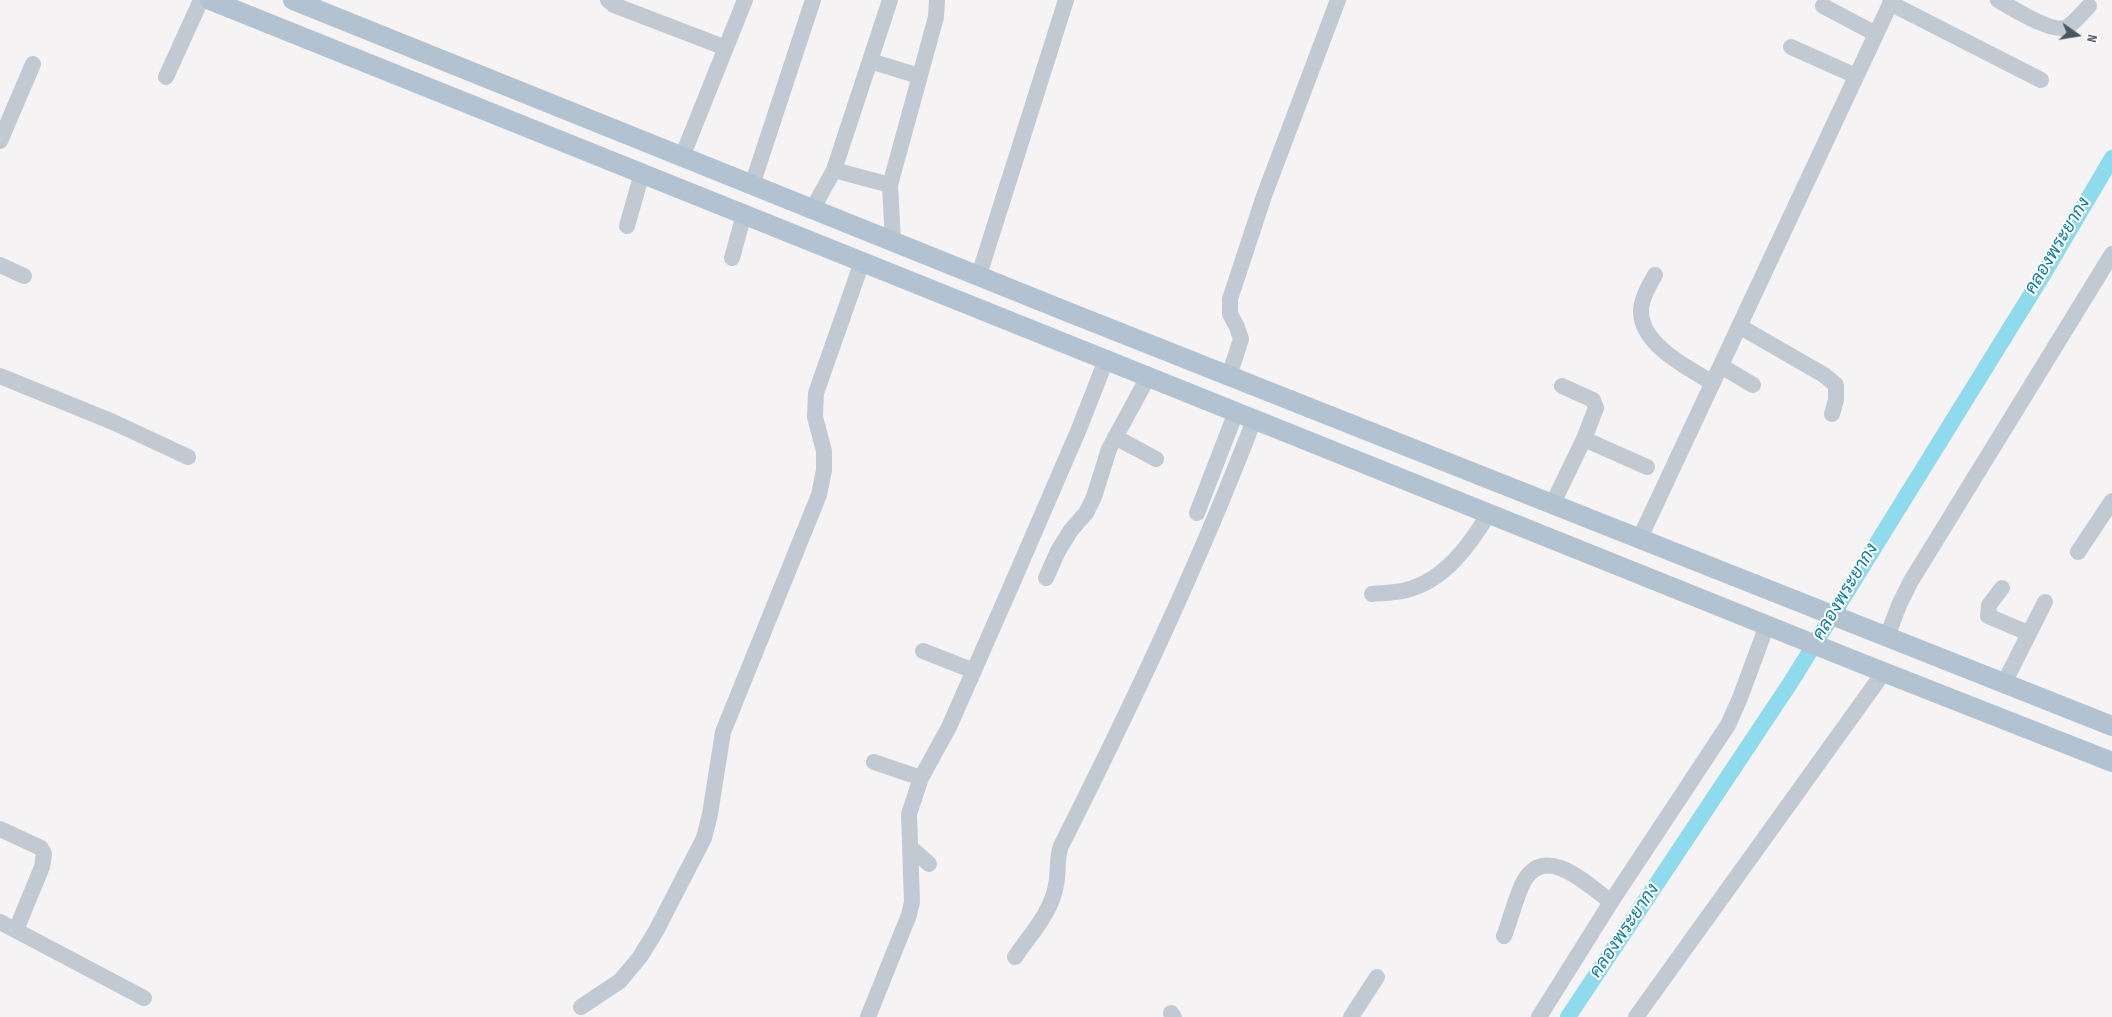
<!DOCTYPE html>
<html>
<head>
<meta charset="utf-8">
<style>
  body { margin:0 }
  #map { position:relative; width:2112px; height:1017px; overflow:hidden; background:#f5f3f3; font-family:"Sofia Sans Condensed",sans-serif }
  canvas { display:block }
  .north { position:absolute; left:2052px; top:10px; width:50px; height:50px; -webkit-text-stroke:4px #fff; paint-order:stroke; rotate:103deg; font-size:14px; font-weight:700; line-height:20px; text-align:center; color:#4a5661 }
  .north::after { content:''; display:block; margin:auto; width:18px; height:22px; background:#4a5661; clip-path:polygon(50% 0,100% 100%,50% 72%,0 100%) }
</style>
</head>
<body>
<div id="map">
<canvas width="2112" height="1017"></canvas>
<div class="north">N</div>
</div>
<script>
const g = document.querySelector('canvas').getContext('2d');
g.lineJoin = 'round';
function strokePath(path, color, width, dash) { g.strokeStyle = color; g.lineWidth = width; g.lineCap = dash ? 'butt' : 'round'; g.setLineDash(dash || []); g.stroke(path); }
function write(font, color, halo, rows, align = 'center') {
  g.font = font + ' "Sofia Sans Condensed",Sarabun,sans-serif'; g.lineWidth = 4; g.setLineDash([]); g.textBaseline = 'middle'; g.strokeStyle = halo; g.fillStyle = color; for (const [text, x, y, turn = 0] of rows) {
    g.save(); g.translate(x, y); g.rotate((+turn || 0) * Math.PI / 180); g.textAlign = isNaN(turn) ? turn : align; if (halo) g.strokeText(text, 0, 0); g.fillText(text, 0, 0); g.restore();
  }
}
strokePath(new Path2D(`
  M1568 1017 1791 682 2043 275 2112 158`), '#90daee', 16);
strokePath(new Path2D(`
  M608 0 614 5 726 48
  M1998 0C2012 8 2055 36 2069 26 2076 21 2083 12 2089 6
  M1890 3 2041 80
  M1823 6 1876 34
  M1791 47 1856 76
  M870 61 919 76
  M166 77 201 0
  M0 141 33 64
  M682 157 745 0
  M834 170 890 185
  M752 185 813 0
  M812 210 834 170 890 0
  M627 226 642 173
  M893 241 890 185 936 17 937 0
  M732 258 744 214
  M0 265 24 276
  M979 275 1066 0
  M1655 275C1649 285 1641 299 1641 311 1641 345 1688 368 1713 383
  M1739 326 1824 375 1836 385V400L1832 414
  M1721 366 1753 385
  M0 376 113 422 188 457
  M1229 376 1241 339 1237 327 1230 314V299L1264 196 1338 0
  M1562 386 1593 400 1596 408 1584 439
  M1115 437 1156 459
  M1552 505 1584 439 1647 467
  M1197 513 1236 412
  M1639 540 1892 0
  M2078 552 2112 501
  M1046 578 1058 551 1071 530 1086 513 1094 497 1109 449 1148 377
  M2002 588 1989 605 1988 616 2028 633
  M1372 594C1383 593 1395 593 1406 590 1444 581 1470 545 1489 513
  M1887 637 1899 605 1911 581 2112 254
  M923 651 974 671
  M2004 683 2045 602
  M874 762 921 778
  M0 829 41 848 44 854 42 867 16 930
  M910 847 929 864
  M0 922 144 998
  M1504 936C1511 919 1515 898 1524 881 1546 843 1588 885 1611 902
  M1015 957C1029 936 1052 912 1056 885 1059 872 1056 859 1061 846 1131 707 1198 566 1254 420
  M581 1007 620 981 640 957 656 931 704 838 710 814 723 732 819 495 824 470V451L815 417 816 393 862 262
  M1171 1013 1174 1017
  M868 1017 909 915 912 902 909 814 921 778 949 727 1012 584 1079 429 1106 360
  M1351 1017 1377 977
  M1539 1017 1611 902 1728 725 1740 698 1767 625
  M1636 1017 1884 672`), '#c1cad2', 16);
strokePath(new Path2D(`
  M210 0 1863 664 2112 762
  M293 0 1068 312 2112 726`), '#b3c2d1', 20);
write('italic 18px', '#0c7c9b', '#fff', [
  ["คลองพระยากง",2058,246,-59],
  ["คลองพระยากง",1846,592,-59],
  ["คลองพระยากง",1625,931,-56]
]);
</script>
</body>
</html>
